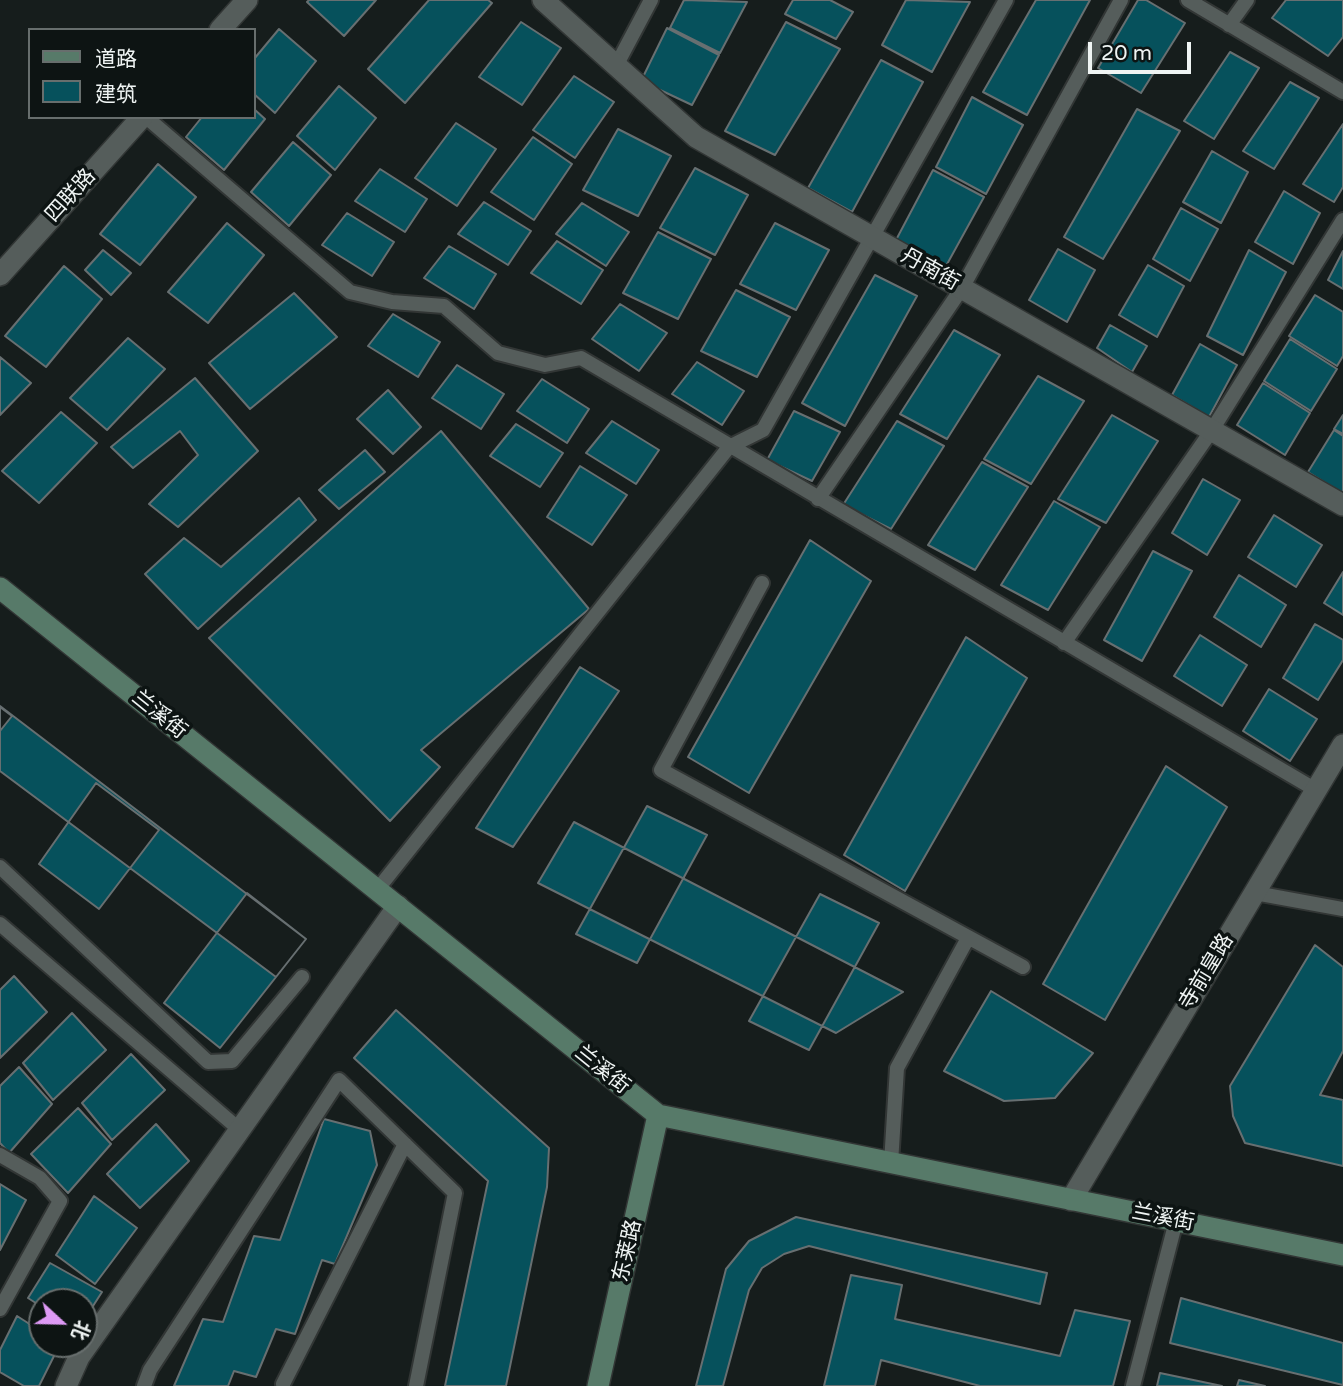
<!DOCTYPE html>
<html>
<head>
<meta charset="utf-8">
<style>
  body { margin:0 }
  #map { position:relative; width:1343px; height:1386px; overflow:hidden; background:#161d1c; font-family:"Varela Round","Noto Sans SC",sans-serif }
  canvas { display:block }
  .legend { position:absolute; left:28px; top:28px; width:228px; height:91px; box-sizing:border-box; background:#0d1413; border:2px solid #676e6d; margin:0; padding:9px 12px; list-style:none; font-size:21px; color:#eff4f3 }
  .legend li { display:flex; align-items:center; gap:14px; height:35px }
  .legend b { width:35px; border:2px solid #676e6d }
  .north { position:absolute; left:28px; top:1288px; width:70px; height:70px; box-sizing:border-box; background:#0d1413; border:2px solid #676e6d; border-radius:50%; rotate:112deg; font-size:19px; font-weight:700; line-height:28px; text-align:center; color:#eff4f3 }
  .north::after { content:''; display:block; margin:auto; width:24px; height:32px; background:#dd99f4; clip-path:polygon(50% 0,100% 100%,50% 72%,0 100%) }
  .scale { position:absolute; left:1088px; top:42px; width:103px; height:32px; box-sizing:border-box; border:4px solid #eff4f3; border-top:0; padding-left:9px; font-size:21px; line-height:24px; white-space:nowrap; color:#eff4f3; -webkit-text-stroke:5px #0d1413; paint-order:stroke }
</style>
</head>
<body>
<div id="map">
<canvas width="1343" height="1386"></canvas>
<ul class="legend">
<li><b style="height:9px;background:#577a69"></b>道路</li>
<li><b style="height:19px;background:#06515c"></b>建筑</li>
</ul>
<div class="north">北</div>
<div class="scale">20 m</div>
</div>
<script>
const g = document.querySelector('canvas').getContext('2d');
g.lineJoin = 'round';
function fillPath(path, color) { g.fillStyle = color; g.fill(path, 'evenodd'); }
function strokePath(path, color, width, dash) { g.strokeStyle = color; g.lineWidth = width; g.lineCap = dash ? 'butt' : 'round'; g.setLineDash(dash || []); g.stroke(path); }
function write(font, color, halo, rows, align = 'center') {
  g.font = font + ' "Varela Round","Noto Sans SC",sans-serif'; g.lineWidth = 7; g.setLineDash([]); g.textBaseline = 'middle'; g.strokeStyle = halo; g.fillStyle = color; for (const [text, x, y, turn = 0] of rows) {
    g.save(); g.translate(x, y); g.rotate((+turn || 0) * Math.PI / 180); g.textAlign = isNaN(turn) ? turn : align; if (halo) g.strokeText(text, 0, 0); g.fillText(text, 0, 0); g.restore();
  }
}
const building = new Path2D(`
  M309 0H376L344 36 307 2Z
  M429 0H488L492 3 405 103 368 69Z
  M684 0 747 2 720 53 670 28Z
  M793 0H830L853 12 836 39 785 14Z
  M906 0 970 2 932 72 882 45Z
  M1036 0H1090L1027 115 983 92Z
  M1138 0H1146L1185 23 1141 93 1098 68Z
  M1286 0H1343V37L1328 56 1272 18Z
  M521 22 561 48 522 105 479 77Z
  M786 22 840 49 775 155 725 131Z
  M667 28 719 55 692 105 641 81Z
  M279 29 316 61 275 113 254 94V59Z
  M1230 52 1259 68 1214 139 1184 121Z
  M881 60 923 82 852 212 808 188Z
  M574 76 614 102 575 158 533 130Z
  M1290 82 1319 98 1274 169 1243 151Z
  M339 86 376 118 335 170 297 136Z
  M972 97 1023 125 986 194 936 167Z
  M254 109 265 119 224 170 186 137 202 117H254Z
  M1137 109 1180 131 1103 259 1064 237Z
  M456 123 496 149 457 206 415 178Z
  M1343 124V187L1334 202 1303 184Z
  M618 129 671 156 638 216 583 190Z
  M533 137 572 164 534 220 491 192Z
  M293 142 331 175 289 226 251 192Z
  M1212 151 1248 172 1221 223 1183 202Z
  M158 164 196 197 140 265 100 234Z
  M695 168 748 195 715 255 660 228Z
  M380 169 427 199 405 232 355 201Z
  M933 170 984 197 946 266 896 240Z
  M1284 191 1320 213 1293 264 1255 242Z
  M484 202 531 231 508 265 458 234Z
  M582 203 629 232 606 266 556 234Z
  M1181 208 1218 229 1190 281 1153 259Z
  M347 213 394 242 372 276 322 245Z
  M227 223 264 255 208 323 168 292Z
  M775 223 829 250 796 310 740 284Z
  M658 232 711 259 678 319 623 293Z
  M557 241 603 270 581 304 531 273Z
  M449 246 496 274 474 309 424 278Z
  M1058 249 1095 270 1067 322 1029 300Z
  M103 250 131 273 111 295 85 270Z
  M1249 250 1286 272 1243 355 1207 336Z
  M1343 251V289L1328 280Z
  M1148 265 1184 286 1157 337 1119 315Z
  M64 266 102 299 46 367 5 336Z
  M875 275 917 296 845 426 802 403Z
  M736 290 790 317 757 377 701 351Z
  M294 293 337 337 250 409 209 363Z
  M1315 295 1343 312V356L1337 366 1289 336Z
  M620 304 667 333 639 371 592 339Z
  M393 314 440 342 418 377 368 346Z
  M1110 325 1147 346 1132 372 1097 348Z
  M954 330 1000 355 947 439 900 414Z
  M128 338 165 369 107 430 70 398Z
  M1290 339 1337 369 1311 411 1264 381Z
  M1200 344 1237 365 1209 417 1172 395Z
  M0 357 31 383 0 415Z
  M697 362 744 391 722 425 672 394Z
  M457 365 504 394 481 429 432 398Z
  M1038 376 1084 401 1031 484 984 459Z
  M195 378 258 451 178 527 149 504 198 455 180 431 133 468 111 447Z
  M542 379 589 409 567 443 517 411Z
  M1263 383 1310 413 1285 455 1237 425Z
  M388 390 421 427 393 454 357 419Z
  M794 411 840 432 812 481 767 460Z
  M61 412 97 443 39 503 2 471Z
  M1112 415 1158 441 1106 523 1058 499Z
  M1343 415V434L1334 429Z
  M612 421 659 450 636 484 586 453Z
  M897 421 944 446 891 529 843 505Z
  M516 424 563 453 540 487 490 456Z
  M1334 430 1343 436V494L1308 472Z
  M441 431 589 609 421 750 440 767 390 821 209 638Z
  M365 450 385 472 339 509 319 490Z
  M982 462 1028 487 975 570 928 545Z
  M580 466 627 495 592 545 547 517Z
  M1203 479 1240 500 1207 555 1172 533Z
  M299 498 316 520 198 629 145 574 184 538 221 567Z
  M1054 501 1100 527 1048 610 1001 585Z
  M1274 515 1322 545 1296 587 1248 557Z
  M810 540 871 581 749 793 688 757Z
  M1153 551 1192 571 1142 661 1104 640Z
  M1343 572V615L1324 603Z
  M1239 575 1286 605 1261 647 1214 617Z
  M1315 624 1343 640V660L1318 700 1283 678Z
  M1200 635 1247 665 1222 706 1174 676Z
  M966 637 1027 678 905 891 844 855Z
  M580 667 619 691 513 847 476 828Z
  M1269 689 1317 719 1290 761 1243 731Z
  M0 706 306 939 276 977 0 771Z
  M0 707 12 716 0 731Z
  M1166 766 1227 807 1105 1020 1043 984Z
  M96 783 159 830 99 909 39 864Z
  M647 806 707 835 637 963 576 934Z
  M574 822 903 992 836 1033 538 883Z
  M247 893 306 939 220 1048 164 1003Z
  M820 894 879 923 809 1050 749 1021Z
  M1315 945 1343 967V1051L1320 1095 1343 1100V1166L1245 1143 1233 1116 1230 1086Z
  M14 976 47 1012 0 1058V990Z
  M991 991 1093 1053 1055 1098 1004 1101 944 1071Z
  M396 1010 549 1148 547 1187 506 1386H445L488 1181 354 1058Z
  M72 1013 106 1050 53 1100 23 1063Z
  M131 1054 165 1090 112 1140 82 1103Z
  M19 1067 52 1104 9 1153 0 1143V1086Z
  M78 1108 111 1144 68 1193 31 1154Z
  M324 1119 370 1131 377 1165 335 1264 322 1260 295 1334 276 1329 256 1377 234 1371 228 1386H174L203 1319 223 1322 254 1236 280 1240Z
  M156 1124 189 1161 140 1208 107 1174Z
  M0 1184 26 1200 0 1250Z
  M94 1196 137 1228 95 1284 56 1255Z
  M796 1217 1047 1273 1040 1304 809 1246 784 1254 762 1268 749 1290 723 1386H696L726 1269 749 1241Z
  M50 1263 102 1292 84 1320V1302H42V1307L28 1298Z
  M851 1275 902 1285 895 1319 1060 1356 1075 1310 1130 1321 1113 1386H980L881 1360 875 1386H824Z
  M1181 1298 1343 1343V1385L1170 1343Z
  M17 1316 42 1332V1344H60L39 1386H24L0 1372V1350Z
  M1160 1373 1222 1386H1157Z
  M1239 1380 1265 1386H1237Z`);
fillPath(building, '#06515c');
strokePath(building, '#676f71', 2);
const lane = new Path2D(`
  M1188 0 1343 92
  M1229 25 1247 0
  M616 66 651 0
  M146 117 350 292 392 302 444 306 498 353 545 365 581 358 1316 790
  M818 499 962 288 1121 0
  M762 583 661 770 1023 967
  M1064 643 1212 430 1343 220
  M0 867 208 1062 232 1061 302 977
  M377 890 729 447 763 430 1006 0
  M1255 893 1343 909
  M0 924 240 1130
  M0 1155 40 1178 60 1201 0 1309
  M891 1163 897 1068 968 938
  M283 1384 405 1144
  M144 1386 150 1370 339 1080 455 1193 416 1386
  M1133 1386 1176 1221`);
const street = new Path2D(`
  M543 0 696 137 1343 505
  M220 30 247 0
  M0 275 142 117
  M1071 1200 1343 745
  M66 1386 79 1357 398 906`);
const secondary = new Path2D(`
  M0 588 658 1115 1343 1255
  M598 1386 658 1115`);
strokePath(lane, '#323635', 18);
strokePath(street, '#323635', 24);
strokePath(secondary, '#323635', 24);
strokePath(lane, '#555d5b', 14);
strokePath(street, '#555d5b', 21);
strokePath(secondary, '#577a69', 21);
write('21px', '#eff4f3', '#0d1413', [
  ["四联路",71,196,-48],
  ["丹南街",930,270,29],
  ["兰溪街",159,715,39],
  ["寺前皇路",1207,972,-59],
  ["兰溪街",602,1070,39],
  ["兰溪街",1163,1218,11],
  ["东莱路",628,1251,-77]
]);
</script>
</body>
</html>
